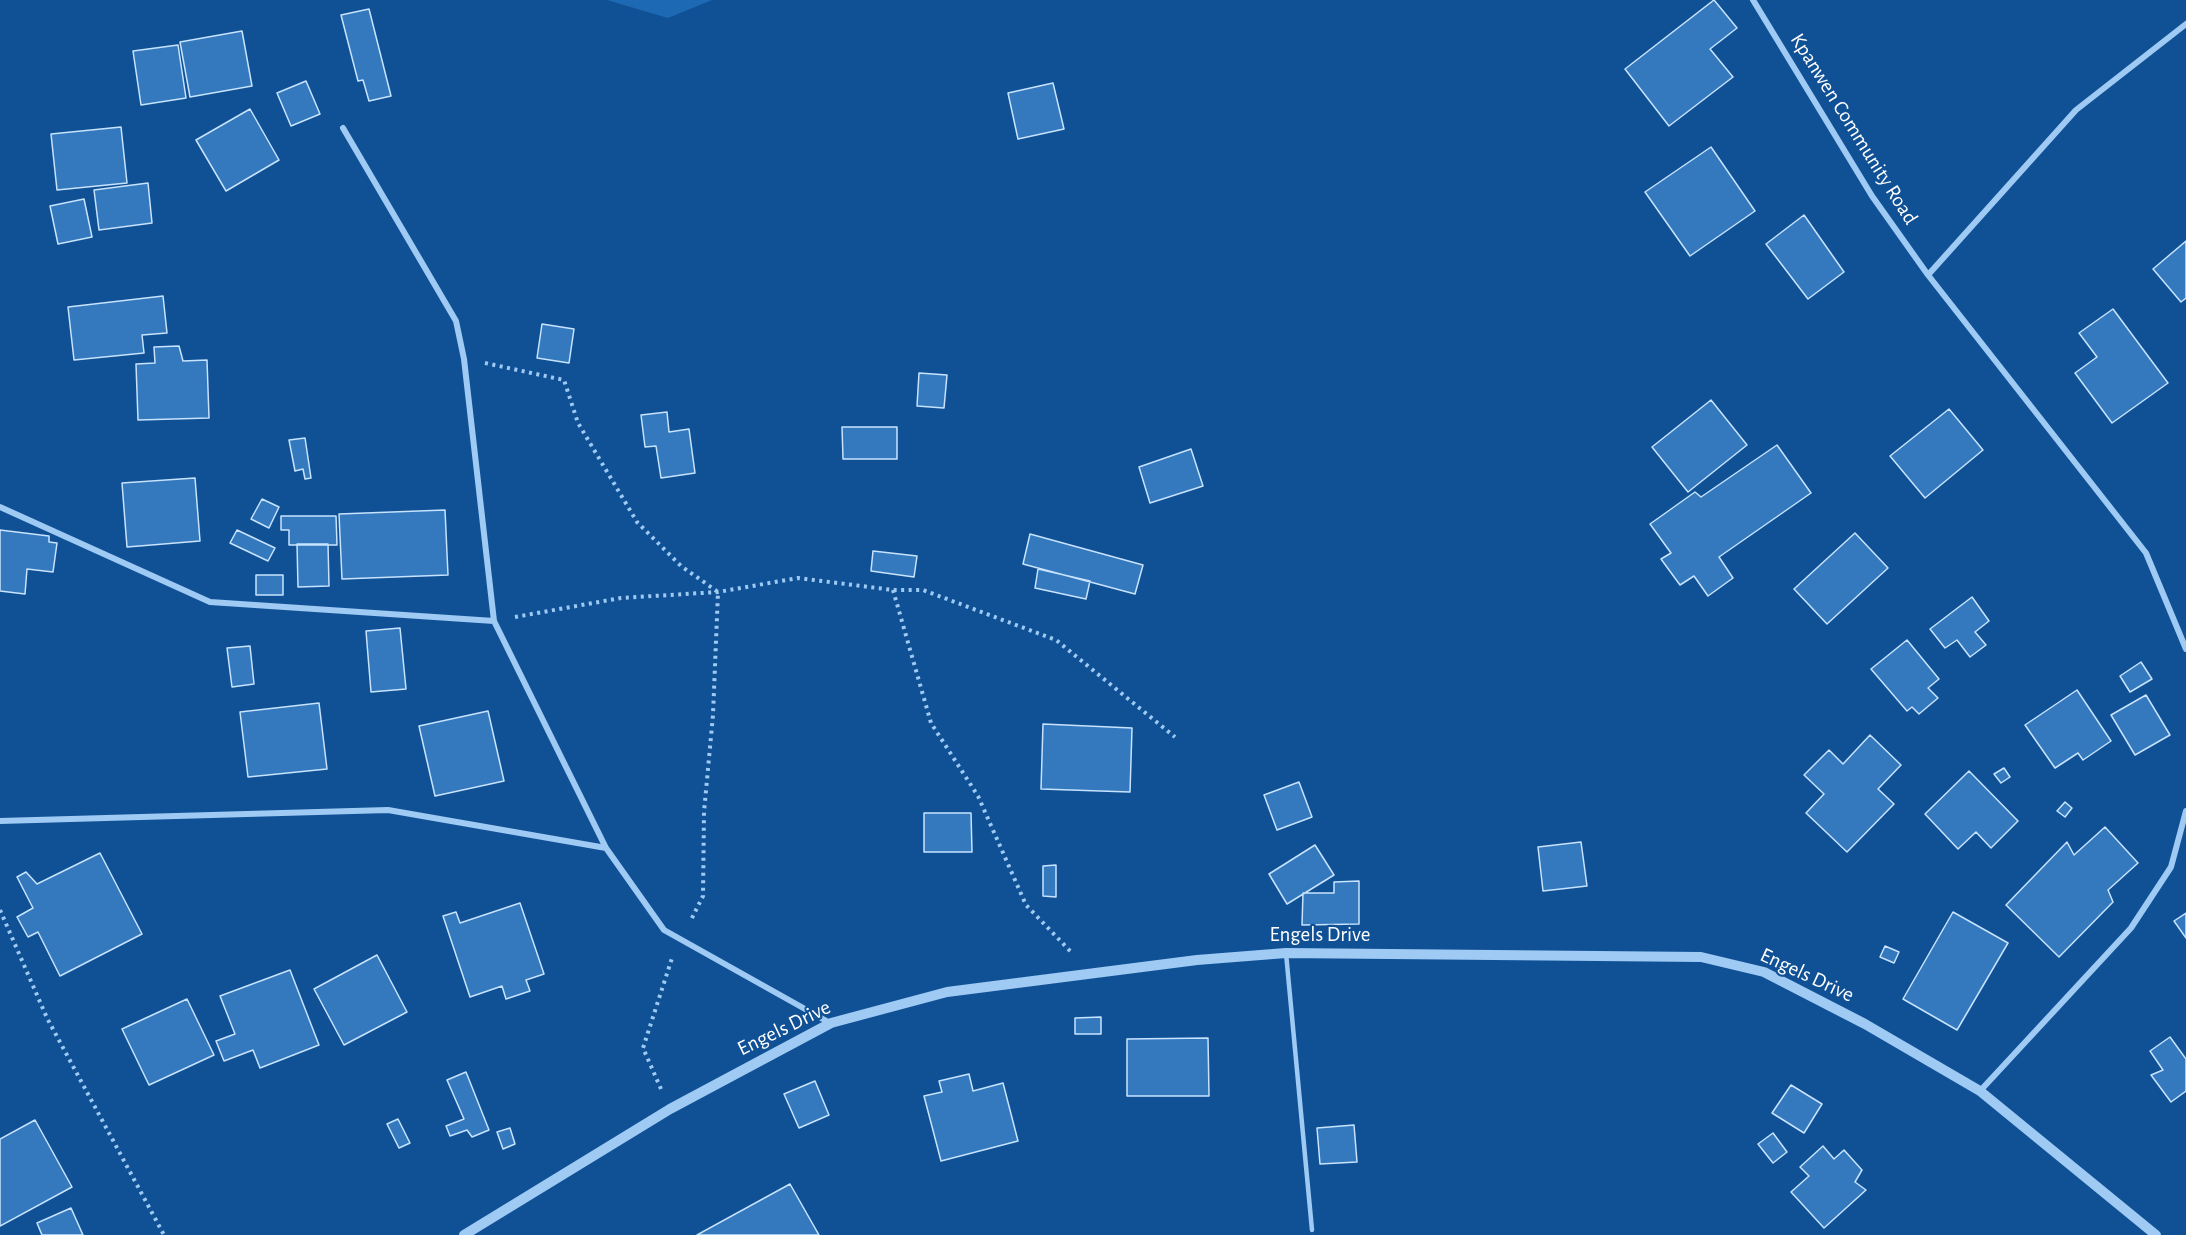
<!DOCTYPE html>
<html>
<head>
<meta charset="utf-8">
<style>
  body { margin:0 }
  canvas { display:block; background:#105196 }
</style>
</head>
<body>
<canvas width="2186" height="1235"></canvas>
<script>
const g = document.querySelector('canvas').getContext('2d');
g.lineJoin = 'round';
function fillPath(path, color) { g.fillStyle = color; g.fill(path, 'evenodd'); }
function strokePath(path, color, width, dash) { g.strokeStyle = color; g.lineWidth = width; g.lineCap = dash ? 'butt' : 'round'; g.setLineDash(dash || []); g.stroke(path); }
function write(font, color, halo, rows, align = 'center') {
  g.font = font + ' "Alegreya Sans",sans-serif'; g.lineWidth = 4.5; g.setLineDash([]); g.textBaseline = 'middle'; g.strokeStyle = halo; g.fillStyle = color; for (const [text, x, y, turn = 0] of rows) {
    g.save(); g.translate(x, y); g.rotate((+turn || 0) * Math.PI / 180); g.textAlign = isNaN(turn) ? turn : align; if (halo) g.strokeText(text, 0, 0); g.fillText(text, 0, 0); g.restore();
  }
}
fillPath(new Path2D(`
  M607 0H712L668 18Z`), '#1e69b4');
const building = new Path2D(`
  M1714 0 1737 28 1710 49 1733 77 1669 126 1625 69Z
  M369 9 391 96 369 101 363 80 358 81 341 15Z
  M242 31 252 86 190 97 180 42Z
  M178 45 186 98 141 105 133 51Z
  M306 81 320 114 291 126 277 93Z
  M1053 83 1064 129 1018 139 1008 93Z
  M250 109 279 160 226 191 196 140Z
  M121 127 127 183 57 190 51 134Z
  M1711 147 1755 211 1690 256 1645 192Z
  M148 183 152 223 99 230 94 190Z
  M84 199 92 237 58 244 50 206Z
  M1804 215 1844 272 1808 299 1766 244Z
  M2186 241V298L2181 302 2153 269Z
  M163 296 167 333 142 335 144 353 74 360 68 307Z
  M2113 309 2168 383 2112 423 2075 373 2097 357 2079 333Z
  M542 324 574 329 569 363 537 358Z
  M179 346 183 361 207 360 209 418 138 420 136 364 155 363 154 347Z
  M919 373 947 375 944 408 917 406Z
  M1711 400 1747 445 1688 492 1652 447Z
  M1949 409 1983 450 1925 498 1890 456Z
  M667 412 669 432 689 429 695 473 661 478 656 446 645 447 641 415Z
  M842 427H897V459H843Z
  M305 438 311 478 305 479 303 469 295 471 289 440Z
  M1777 445 1811 493 1719 557 1733 578 1708 596 1694 576 1680 585 1661 559 1671 553 1650 524 1695 492 1701 497Z
  M1191 449 1203 486 1150 503 1139 467Z
  M195 478 200 541 127 547 122 483Z
  M262 499 279 507 269 528 251 519Z
  M445 510 448 575 342 579 339 514Z
  M281 516H336L337 545H289V530H281Z
  M0 530 49 536V542L57 543 53 572 27 569 25 594 0 591Z
  M237 530 275 548 268 561 230 543Z
  M1855 533 1888 568 1827 624 1794 589Z
  M1030 534 1143 565 1135 594 1023 564Z
  M297 544H328L329 586 298 587Z
  M873 551 917 556 914 577 871 571Z
  M1038 569 1090 581 1086 599 1035 588Z
  M256 575H283V595H256Z
  M1972 597 1989 621 1975 632 1986 645 1970 657 1957 640 1945 648 1930 629Z
  M400 628 406 689 371 692 366 631Z
  M1907 640 1939 679 1928 688 1938 698 1919 714 1912 707 1907 711 1871 669Z
  M250 646 254 684 232 687 227 648Z
  M2141 662 2152 679 2130 692 2120 676Z
  M2077 690 2111 741 2083 760 2078 753 2055 768 2025 725Z
  M2146 695 2170 735 2135 755 2111 715Z
  M319 703 327 769 248 777 240 712Z
  M488 711 504 781 435 796 419 726Z
  M1043 724 1132 728 1130 792 1041 789Z
  M1870 735 1901 765 1878 789 1894 804 1847 852 1806 813 1824 794 1804 775 1829 750 1843 764Z
  M2004 768 2010 777 2001 783 1994 774Z
  M1969 771 2018 821 1991 848 1976 832 1958 849 1925 814Z
  M1299 782 1312 817 1277 830 1264 795Z
  M2065 802 2072 808 2065 817 2057 811Z
  M924 813H971L972 852H924Z
  M2105 827 2138 863 2108 890 2113 902 2059 957 2006 905 2067 842 2074 855Z
  M1581 842 1587 886 1543 891 1538 847Z
  M1315 845 1334 875 1287 904 1269 874Z
  M100 853 142 934 60 976 38 932 28 937 17 917 33 908 17 877 26 872 37 884Z
  M1056 865V897L1043 896V866Z
  M1359 881V924L1302 925 1303 893H1334V882Z
  M520 903 544 974 526 980 530 991 506 999 502 986 470 997 443 916 456 912 460 923Z
  M1953 912 2008 943 1957 1030 1903 999Z
  M2186 913V938L2174 921Z
  M1885 946 1899 952 1894 963 1880 957Z
  M377 955 407 1012 344 1045 314 989Z
  M290 970 319 1045 260 1068 253 1050 224 1061 216 1041 235 1034 220 996Z
  M187 999 214 1055 149 1085 122 1029Z
  M1101 1017V1034H1075V1018Z
  M2170 1037 2186 1059V1091L2171 1102 2151 1075 2163 1070 2150 1051Z
  M1208 1038 1209 1096H1127V1039Z
  M466 1072 489 1130 472 1137 467 1130 450 1136 446 1126 464 1119 447 1080Z
  M969 1074 973 1091 1003 1083 1018 1141 941 1161 924 1096 942 1092 939 1081Z
  M815 1081 829 1115 799 1128 784 1094Z
  M1791 1085 1822 1104 1804 1133 1772 1113Z
  M398 1119 410 1143 399 1148 387 1124Z
  M35 1120 72 1187 0 1226V1139Z
  M1354 1125 1357 1162 1320 1164 1317 1128Z
  M510 1128 515 1144 503 1149 497 1132Z
  M1773 1133 1787 1152 1773 1163 1758 1144Z
  M1823 1146 1834 1159 1844 1150 1862 1170 1855 1182 1866 1190 1824 1228 1791 1192 1809 1176 1800 1167Z
  M790 1184 819 1235H697Z
  M71 1208 83 1235H42L37 1223Z`);
fillPath(building, '#3478bd');
strokePath(building, '#c7e3fe', 1.5);
strokePath(new Path2D(`
  M485 363 564 380 578 423 637 522 681 566 718 592 713 715 704 812 703 896 690 922
  M893 590 931 723 978 796 1026 905 1072 953
  M515 617 621 598 718 592 798 578 893 590H923L1056 640 1175 737
  M0 910 47 1018 164 1235
  M661 1089 643 1048 672 958`), '#9fcaf4', 4, [3, 4.5]);
strokePath(new Path2D(`
  M1286 953 1312 1230`), '#9fcaf4', 4.5);
strokePath(new Path2D(`
  M1753 0 1872 196 1928 275
  M2186 24 2076 110 1928 275 2146 553 2186 649
  M343 128 456 321 464 359 494 621 606 848 664 930 830 1023
  M0 507 210 602 494 621
  M0 821 388 810 606 848
  M1980 1091 2131 928 2171 867 2186 811`), '#9fcaf4', 6);
strokePath(new Path2D(`
  M464 1235 670 1109 831 1023 947 992 1197 960 1286 953 1701 957 1764 972 1865 1024 1980 1091 2156 1235`), '#9fcaf4', 10);
write('21px', '#fff', '#105196', [
  ["Kpanwen Community Road",1854,129,58],
  ["Engels Drive",1320,935],
  ["Engels Drive",1807,975,25],
  ["Engels Drive",784,1028,-26]
]);
</script>
</body>
</html>
